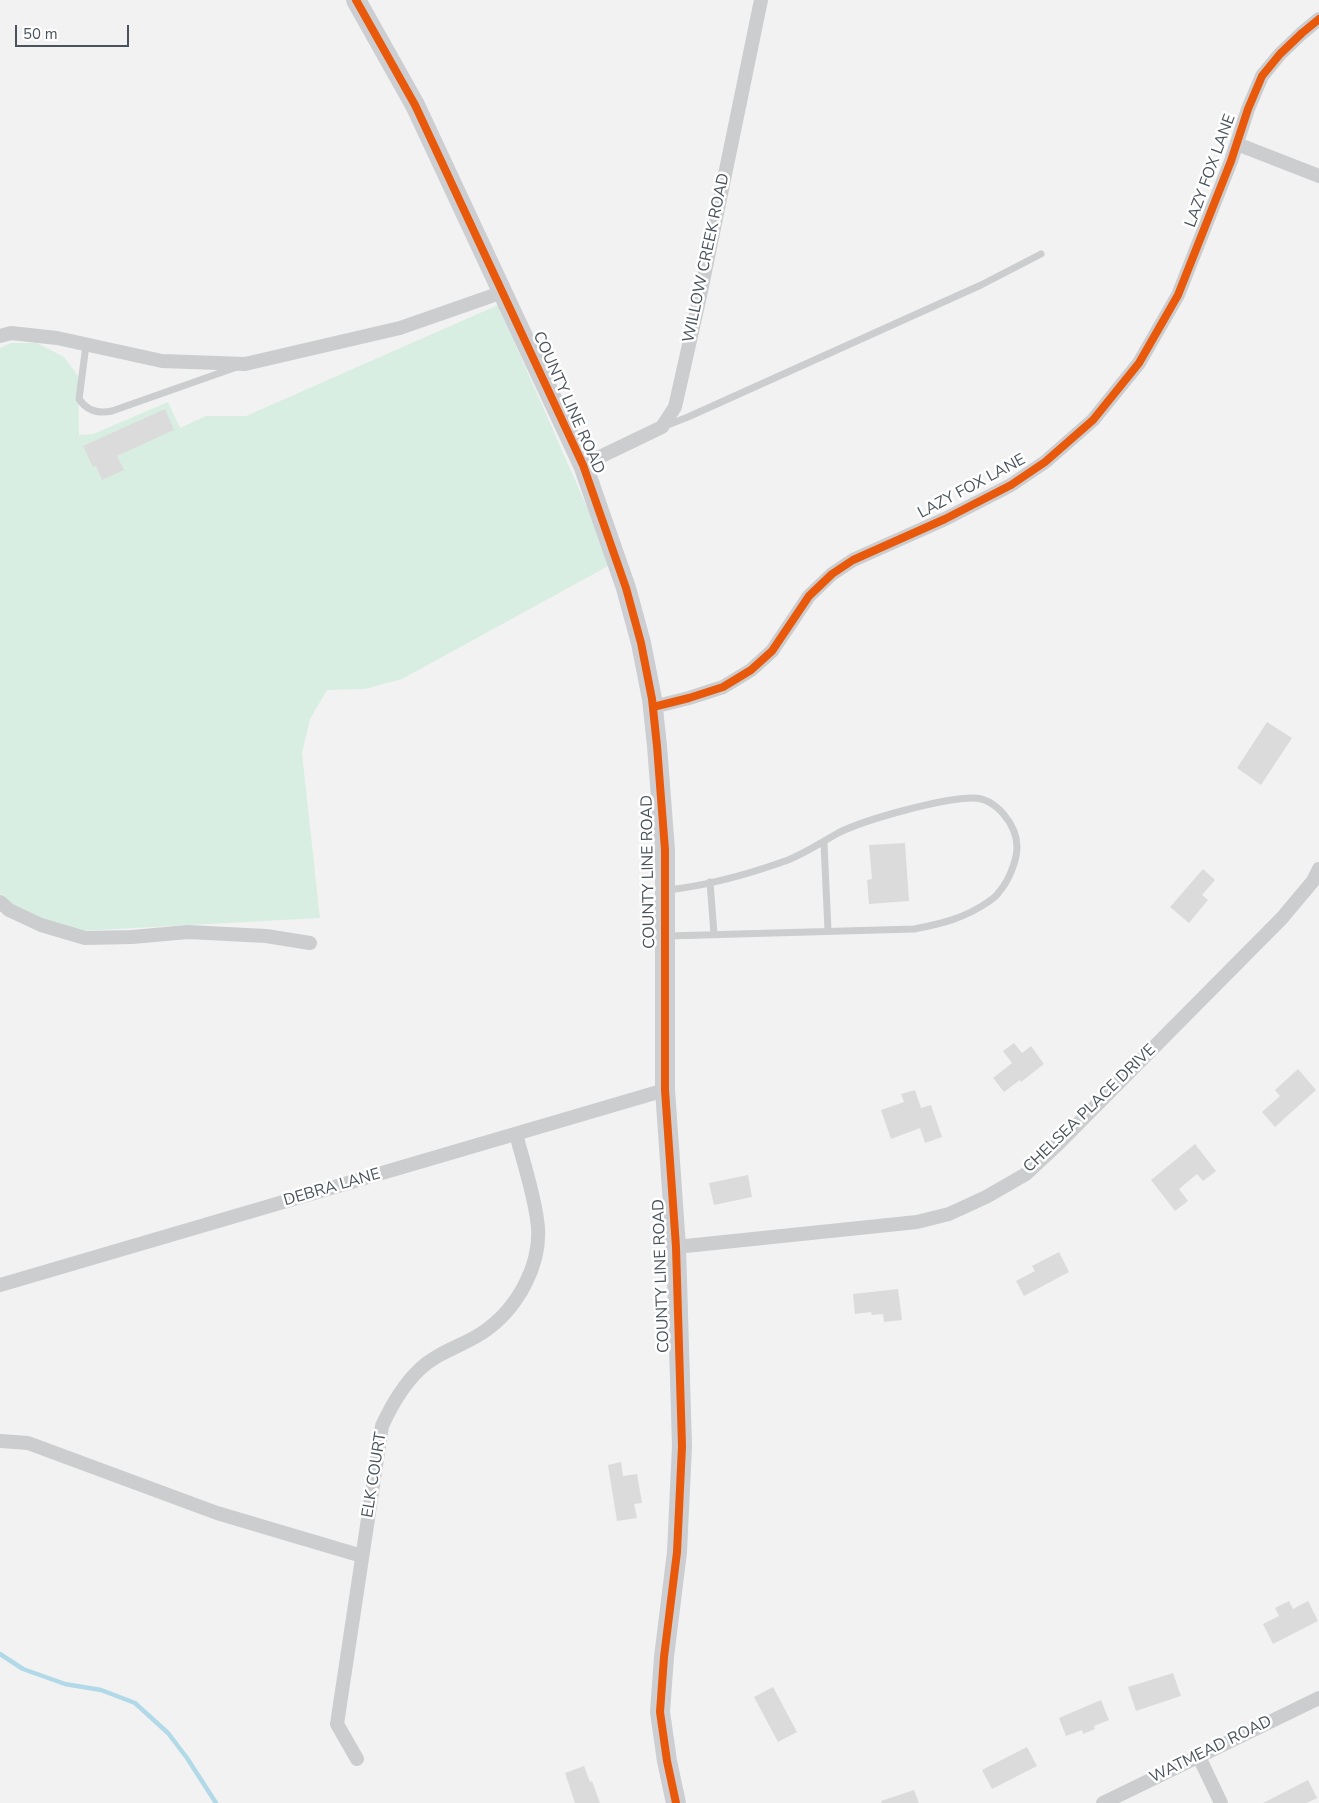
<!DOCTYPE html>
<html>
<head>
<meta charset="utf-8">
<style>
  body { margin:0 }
  #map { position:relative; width:1319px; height:1803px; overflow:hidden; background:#f2f2f2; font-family:"Nunito Sans",sans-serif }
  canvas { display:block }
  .scale { position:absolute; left:15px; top:25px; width:114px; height:22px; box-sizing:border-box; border:2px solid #4a535c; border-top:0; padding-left:6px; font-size:15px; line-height:18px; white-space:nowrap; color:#4a535c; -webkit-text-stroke:4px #fff; paint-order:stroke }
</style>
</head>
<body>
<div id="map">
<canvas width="1319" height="1803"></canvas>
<div class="scale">50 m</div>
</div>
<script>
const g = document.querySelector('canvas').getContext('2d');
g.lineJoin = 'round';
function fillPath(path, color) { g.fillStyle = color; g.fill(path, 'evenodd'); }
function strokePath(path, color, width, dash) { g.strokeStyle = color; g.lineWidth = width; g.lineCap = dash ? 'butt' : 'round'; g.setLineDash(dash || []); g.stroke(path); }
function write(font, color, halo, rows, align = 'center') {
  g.font = font + ' "Nunito Sans",sans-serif'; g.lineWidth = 5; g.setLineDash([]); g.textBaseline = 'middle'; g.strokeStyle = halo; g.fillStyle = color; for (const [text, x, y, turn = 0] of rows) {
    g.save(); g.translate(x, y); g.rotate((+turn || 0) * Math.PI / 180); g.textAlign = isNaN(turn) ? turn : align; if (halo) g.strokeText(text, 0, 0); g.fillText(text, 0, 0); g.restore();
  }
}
fillPath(new Path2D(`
  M498 305 612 564 402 679 365 689 327 690 310 719 302 753 320 918 80 931 25 915 0 894V348L11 343H37L64 357 78 376 79 435 93 434 168 402 180 428 206 416H246Z`), '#d9eee3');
strokePath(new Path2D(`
  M0 1654 23 1669 65 1684 101 1690 135 1703 168 1733 187 1758 216 1803`), '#b2d9e8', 4.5);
fillPath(new Path2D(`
  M165 409 174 430 117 456 124 470 102 480 96 466 93 467 83 446Z
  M1267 722 1292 738 1261 785 1237 768Z
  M905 843 909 901 869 904 867 880 872 879 869 845Z
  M1203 869 1215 880 1202 895 1208 900 1189 923 1170 907Z
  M1014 1043 1022 1053 1031 1046 1044 1064 1021 1082 1020 1080 1004 1092 993 1078 1012 1063 1003 1051Z
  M1298 1069 1316 1090 1275 1127 1262 1112 1280 1096 1275 1090Z
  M915 1090 921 1108 931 1105 942 1137 925 1143 920 1128 891 1139 881 1110 904 1102 901 1094Z
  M1195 1144 1216 1171 1203 1181 1197 1174 1179 1189 1188 1201 1175 1211 1151 1180Z
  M748 1175 752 1197 714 1205 709 1183Z
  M1059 1252 1069 1272 1024 1296 1016 1281 1035 1271 1032 1266Z
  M898 1289 902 1320 884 1322 883 1314 872 1315 871 1312 855 1314 853 1294Z
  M621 1462 623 1476 637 1474 642 1503 634 1504 637 1518 617 1521 608 1465Z
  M1289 1601 1293 1609 1308 1601 1318 1621 1273 1644 1263 1624 1279 1616 1275 1608Z
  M1173 1673 1181 1696 1136 1711 1128 1687Z
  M773 1687 797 1732 778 1742 754 1697Z
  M1101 1700 1109 1720 1094 1726 1095 1729 1083 1734 1082 1730 1066 1736 1059 1718Z
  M1027 1747 1037 1766 992 1789 982 1770Z
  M584 1766 590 1782 592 1781 600 1803H575L565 1773Z
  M1308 1780 1317 1798 1307 1803H1263Z
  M914 1790 919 1803H882L881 1801Z`), '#dbdbdc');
strokePath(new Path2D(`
  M86 345 79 399C87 411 98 414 112 411L234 368
  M665 426 688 417 981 285 1041 254
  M824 843 828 931
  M710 882 714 934
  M667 890C705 886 752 873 788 860 806 853 822 842 838 833 866 819 943 798 973 798 996 798 1017 825 1017 847 1017 861 1008 882 999 892 997 896 992 899 988 902 965 918 941 924 914 929L668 936`), '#cccdcf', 7);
strokePath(new Path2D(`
  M1237 144 1319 176
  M0 336 11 333 57 338 162 361 245 364 400 328 503 292
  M583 465 662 427 675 407 700 296 761 0
  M653 707 689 698 723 687 751 670 772 651 809 596 832 574 853 560 945 519 1011 485 1045 462 1093 420 1139 363 1178 295 1231 161 1248 109 1262 76 1280 54 1302 33 1319 19
  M0 902 9 910 41 925 85 938 132 937 188 932 266 936 310 943
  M676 1247 917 1222 949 1214 986 1197 1026 1174 1055 1147 1282 918 1313 881 1319 869
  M0 1285 665 1090
  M0 1441 28 1443 217 1513 362 1556
  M1199 1757 1221 1803
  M357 1759 337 1724 382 1426C392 1404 403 1385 420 1369 438 1352 462 1346 482 1333 518 1309 544 1262 537 1219 533 1190 523 1161 516 1134
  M1103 1803 1319 1698`), '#cccdcf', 14);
strokePath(new Path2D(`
  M356 0 415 105 583 465 626 588 641 643 652 699 657 746 665 850V1090L676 1247 682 1446 677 1552 664 1657 660 1712 667 1761 676 1803`), '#ccced1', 20);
strokePath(new Path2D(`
  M356 0 415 105 583 465 626 588 641 643 652 699 657 746 665 850V1090L676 1247 682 1446 677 1552 664 1657 660 1712 667 1761 676 1803
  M653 707 689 698 723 687 751 670 772 651 809 596 832 574 853 560 945 519 1011 485 1045 462 1093 420 1139 363 1178 295 1231 161 1248 109 1262 76 1280 54 1302 33 1319 19`), '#e8590c', 8);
write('16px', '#4a535c', '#fff', [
  ["LAZY FOX LANE",1211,171,-70],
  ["WILLOW CREEK ROAD",707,258,-78],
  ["COUNTY LINE ROAD",568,403,66],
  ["LAZY FOX LANE",972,487,-28],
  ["COUNTY LINE ROAD",649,872,-91],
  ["CHELSEA PLACE DRIVE",1090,1109,-44],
  ["DEBRA LANE",332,1188,-16],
  ["COUNTY LINE ROAD",662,1276,-92],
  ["ELK COURT",375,1475,-81],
  ["WATMEAD ROAD",1211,1750,-26]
]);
</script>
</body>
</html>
